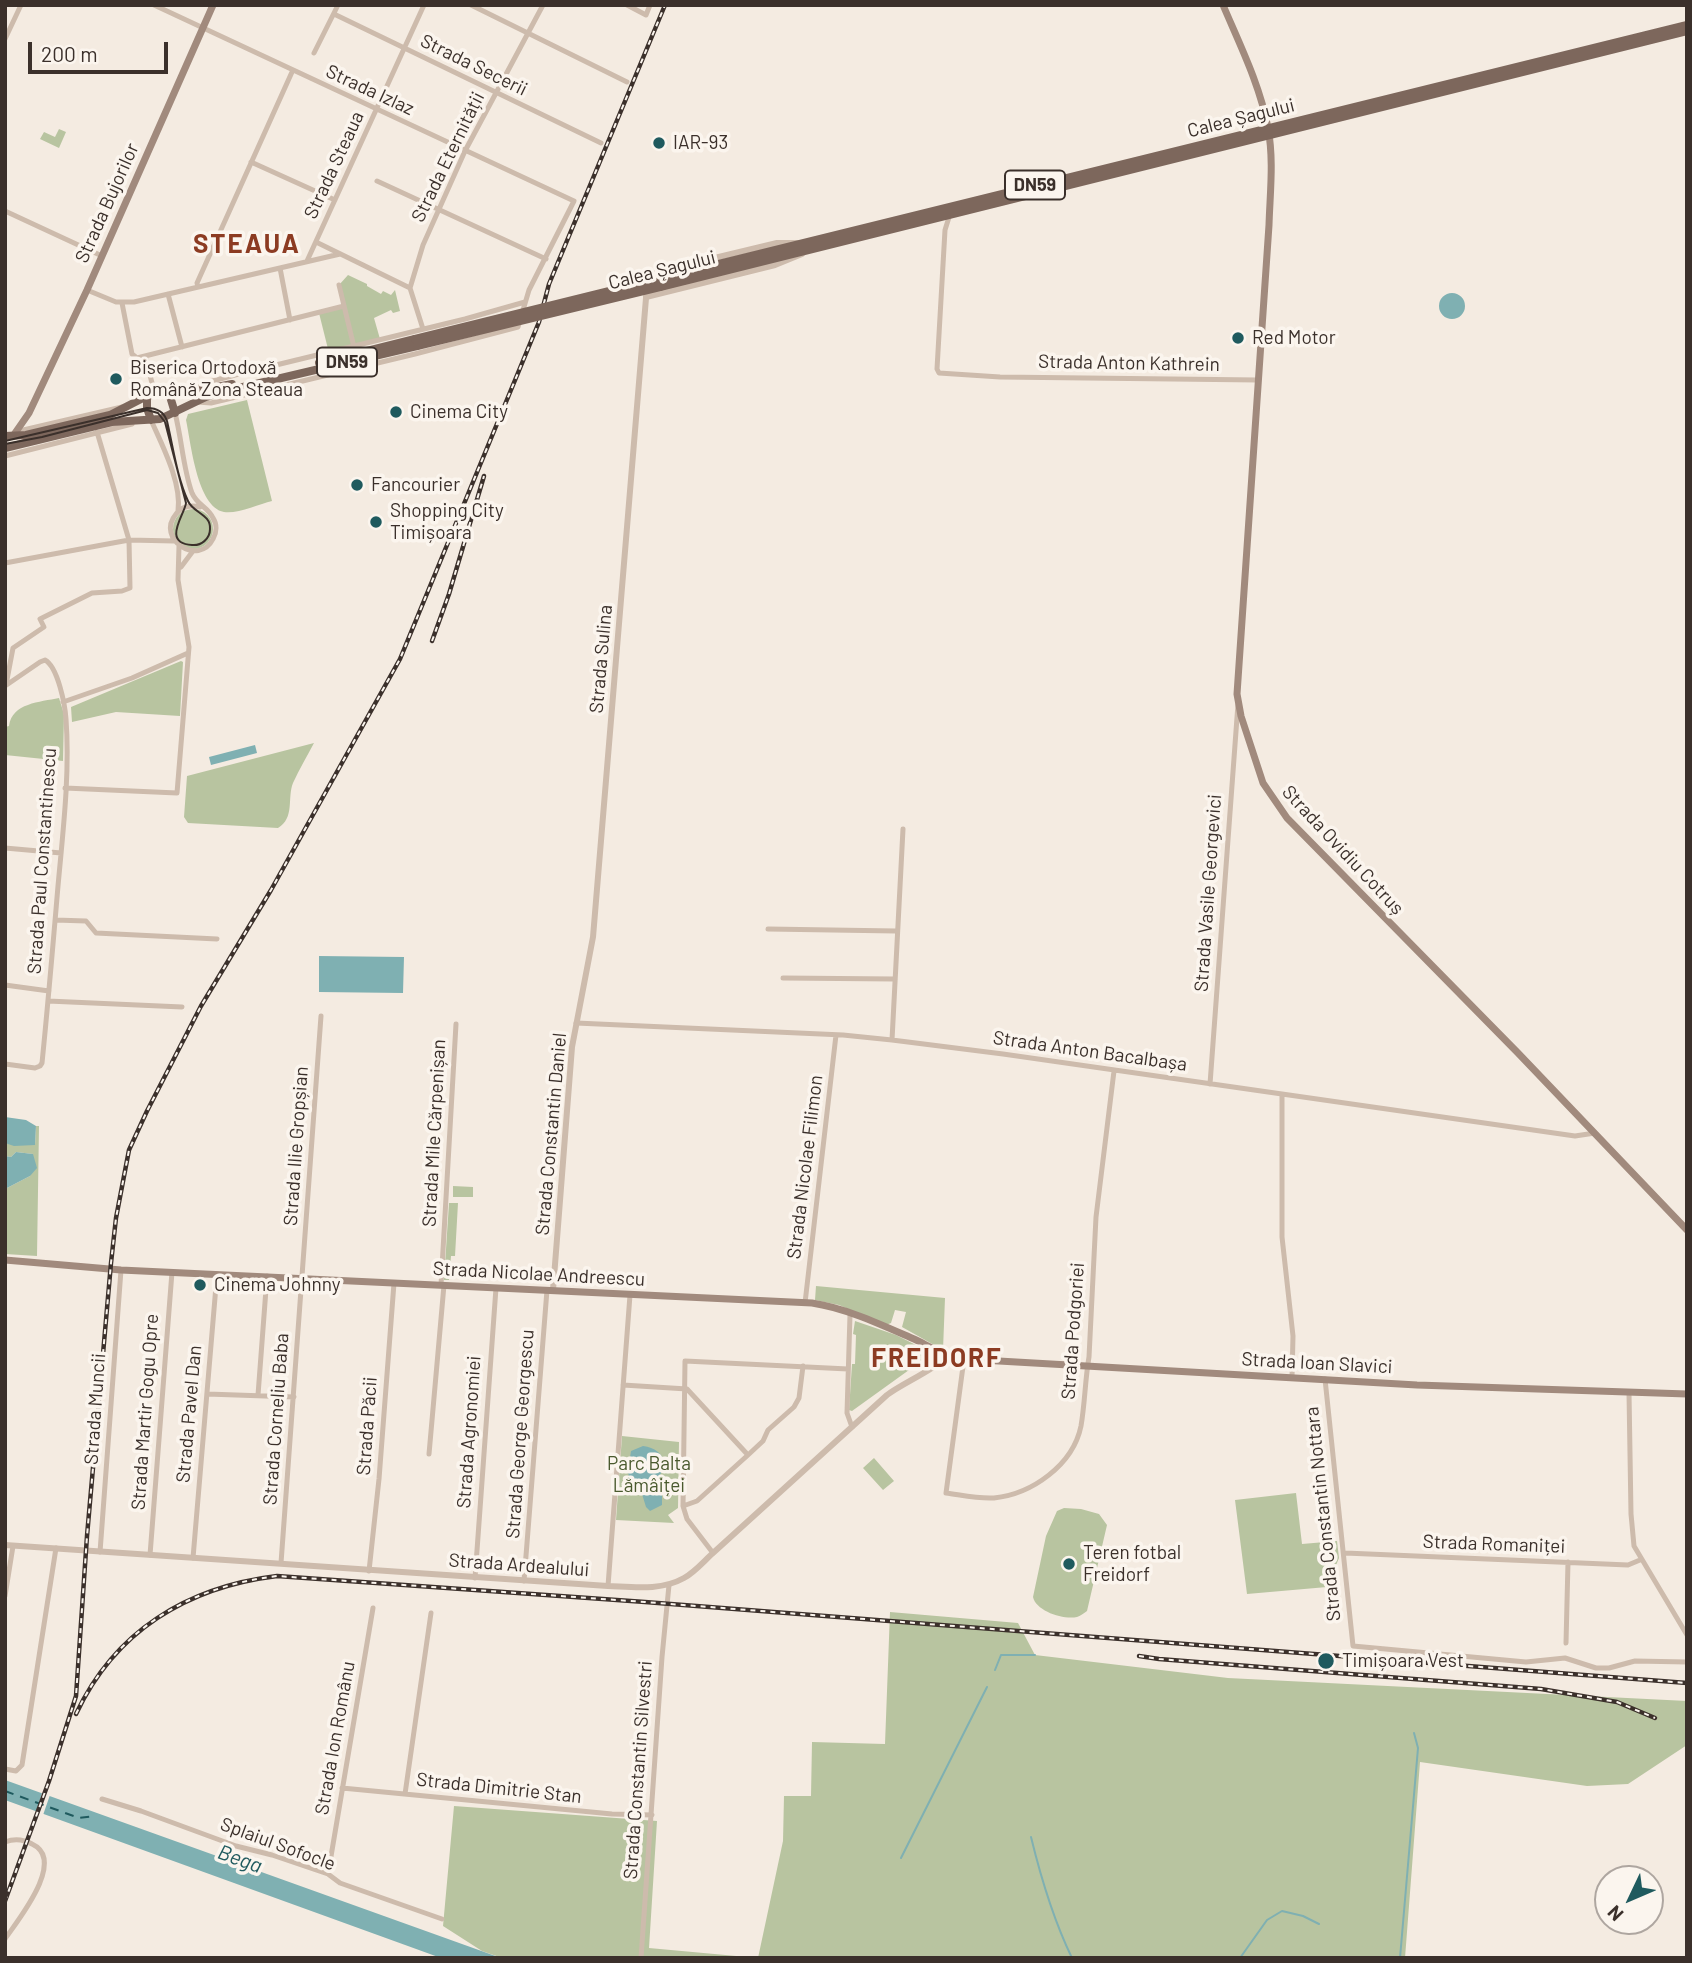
<!DOCTYPE html>
<html>
<head>
<meta charset="utf-8">
<style>
  body { margin:0 }
  #map { position:relative; width:1692px; height:1963px; overflow:hidden; background:#f4ebe1; font-family:Barlow,sans-serif }
  canvas { display:block }
  .frame { position:absolute; inset:0; border:7px solid #3b302b; pointer-events:none }
  .north { position:absolute; left:1594px; top:1865px; width:70px; height:70px; box-sizing:border-box; background:#fbf5ee; border:2px solid #aea6a0; border-radius:50%; rotate:226deg; font-size:19px; font-weight:700; line-height:28px; text-align:center; color:#3b302b }
  .north::after { content:''; display:block; margin:auto; width:24px; height:32px; background:#1f5a5e; clip-path:polygon(50% 0,100% 100%,50% 72%,0 100%) }
  .scale { position:absolute; left:28px; top:42px; width:140px; height:32px; box-sizing:border-box; border:4px solid #3b302b; border-top:0; padding-left:9px; font-size:21px; line-height:24px; white-space:nowrap; color:#3b302b; -webkit-text-stroke:5px #fbf5ee; paint-order:stroke }
</style>
</head>
<body>
<div id="map">
<canvas width="1692" height="1963"></canvas>
<div class="frame"></div>
<div class="north">N</div>
<div class="scale">200 m</div>
</div>
<script>
const g = document.querySelector('canvas').getContext('2d');
g.lineJoin = 'round';
function fillPath(path, color) { g.fillStyle = color; g.fill(path, 'evenodd'); }
function strokePath(path, color, width, dash) { g.strokeStyle = color; g.lineWidth = width; g.lineCap = dash ? 'butt' : 'round'; g.setLineDash(dash || []); g.stroke(path); }
function write(font, color, halo, rows, align = 'center') {
  g.font = font + ' Barlow,sans-serif'; g.lineWidth = 7; g.setLineDash([]); g.textBaseline = 'middle'; g.strokeStyle = halo; g.fillStyle = color; for (const [text, x, y, turn = 0] of rows) {
    g.save(); g.translate(x, y); g.rotate((+turn || 0) * Math.PI / 180); g.textAlign = isNaN(turn) ? turn : align; if (halo) g.strokeText(text, 0, 0); g.fillText(text, 0, 0); g.restore();
  }
}
fillPath(new Path2D(`
  M59 129 66 132 59 148 40 139 44 132 55 137Z
  M348 275 367 284V286L381 294 383 291 391 295 395 290 400 311 393 313 391 310 374 318 380 339 329 353 319 313 344 306 339 285Z
  M247 400 272 501C259 504 238 514 224 512 197 507 191 443 186 420L188 414Z
  M173 529a20 20 0 1 1 40 0a20 20 0 1 1-40 0Z
  M181 661 183 662 180 716 116 712 72 722 71 707Z
  M59 698 64 714 63 761 5 755V727L9 726C12 703 40 702 59 698Z
  M314 743C307 756 299 770 293 783 287 798 295 818 278 828L188 823 184 817 187 776Z
  M36 1126H39L37 1256 5 1254V1189L30 1176 33 1154 16 1152 11 1157 5 1156V1143L35 1145Z
  M453 1186 473 1187V1197H453Z
  M449 1203H458L455 1256H451L449 1280H444Z
  M816 1286 945 1298 943 1350 902 1327 906 1312 895 1310 891 1323 886 1325 839 1305 815 1300Z
  M855 1321 896 1335 932 1353 934 1359 916 1370 913 1368 909 1370 852 1411 849 1410 852 1364H855L856 1335 853 1334Z
  M622 1436 679 1442 678 1508 668 1515 674 1523 616 1520Z
  M874 1458 894 1481 883 1490 863 1468Z
  M1296 1493 1302 1544 1337 1541 1339 1558 1327 1587 1247 1594 1235 1500Z
  M1064 1508 1081 1509 1099 1514 1107 1525 1087 1611C1084 1613 1080 1616 1077 1617 1063 1620 1036 1611 1033 1597L1046 1536 1057 1511Z
  M890 1612 1018 1623 1035 1655 1228 1678 1687 1701V1745L1628 1784 1587 1786 1420 1762 1405 1958H502L482 1951 443 1926 454 1806 657 1821 649 1948 758 1958 783 1841 784 1796H811L812 1742 885 1744Z`), '#b8c4a0');
fillPath(new Path2D(`
  M1439 306a13 13 0 1 1 26 0a13 13 0 1 1-26 0Z
  M255 745 257 753 211 765 209 757Z
  M319 956 404 957 403 993 319 992Z
  M5 1117 26 1120 36 1126 35 1145 14 1146 5 1143Z
  M16 1152 33 1154 37 1168 30 1176 5 1189V1156L11 1157Z
  M643 1446C655 1448 662 1452 665 1465L658 1479 662 1496V1505L650 1511 646 1507 642 1494 630 1484 628 1471 631 1451Z
  M5 1780 501 1958H441L5 1800Z`), '#7fb0b2');
fillPath(new Path2D(`
  M43 1790 51 1792 42 1818 35 1815Z`), '#f4ebe1');
strokePath(new Path2D(`
  M995 1670 1001 1655H1035
  M1031 1837C1041 1878 1053 1919 1072 1958
  M901 1858 987 1687
  M1240 1958 1267 1920 1282 1911 1303 1916 1319 1924
  M1400 1958 1418 1748 1414 1733`), '#7fb0b2', 2);
strokePath(new Path2D(`
  M5 1791 79 1818 96 1816`), '#1f5a5e', 2, [9, 7]);
strokePath(new Path2D(`
  M154 5 574 201 529 290 518 327 415 354 211 403 197 402
  M471 5 627 82
  M627 5 646 15 650 5
  M334 14 601 143
  M5 39 21 5
  M314 53 338 5
  M251 162 335 200
  M377 181 546 259
  M5 211 102 256
  M950 214 945 230 937 369 939 373 1000 377 1258 380
  M316 242 410 288
  M307 261 424 5
  M280 268 290 320
  M339 285 354 347
  M198 287 197 283 292 72
  M87 290 116 302H134L340 254
  M168 294 182 347
  M122 303 132 354 137 358 344 306
  M423 329 410 288 423 245 465 151 543 5
  M145 356 152 383 159 393
  M192 392 205 383 235 375 465 319 525 302
  M175 413C182 440 183 468 192 493 197 505 208 507 213 518 217 524 217 532 213 539 199 567 155 539 176 514 182 506 191 505 200 507
  M149 420H151C162 445 182 483 178 511
  M19 431 122 407
  M5 456 132 424
  M5 563 129 540 174 541
  M181 567 193 551
  M6 685 13 648 44 627 40 619 92 593 122 591 130 588 129 540 97 432
  M5 686 40 662 45 660C58 667 65 705 66 719 70 774 63 831 58 886 53 945 48 1004 42 1063L40 1066 35 1068 5 1064
  M63 702 132 678 188 653
  M65 788 177 793 189 647 178 580 179 546
  M5 848 61 853
  M55 920 86 921 96 933 217 939
  M768 929 896 931
  M783 978 894 979
  M5 985 49 991
  M48 1001 182 1007
  M576 1023 843 1035 892 1040 1003 1054 1575 1136 1595 1133
  M892 1040 903 829
  M1210 1084 1238 704
  M1282 1095V1237L1293 1336 1292 1377
  M441 1285 456 1024
  M805 1303 836 1035
  M850 1315 847 1413 852 1427
  M964 1359 946 1493C961 1495 978 1499 994 1498 1032 1494 1073 1465 1081 1426 1085 1403 1085 1380 1089 1357L1096 1217 1114 1071
  M1325 1379 1353 1646 1526 1662 1565 1658 1596 1668H1609L1635 1661 1687 1662
  M623 1385 687 1389 748 1455
  M1629 1393 1631 1514 1634 1546 1687 1635
  M207 1394 294 1397
  M258 1395 267 1276
  M429 1454 444 1285
  M683 1506 697 1501 748 1455 763 1441 768 1430 794 1407 799 1398 803 1366
  M100 1552 121 1270
  M713 1553 687 1519 683 1506 685 1361 848 1369
  M1345 1553 1628 1565 1640 1560
  M150 1555 172 1272
  M193 1558 217 1274
  M281 1563 321 1016
  M369 1571 379 1479 394 1283
  M475 1578 496 1288
  M524 1581 547 1290
  M608 1586 630 1295
  M5 1596 13 1546
  M1566 1643 1568 1562
  M5 1769 16 1771 22 1765 56 1548
  M342 1788 612 1814 652 1815
  M405 1794 431 1613
  M102 1799 141 1811 236 1846 272 1855 328 1874 340 1883 442 1919
  M5 1842C15 1838 23 1839 32 1844 67 1860 18 1920 5 1939
  M328 1874 373 1608
  M641 1958 662 1657 669 1585`), '#cdbbac', 5);
strokePath(new Path2D(`
  M646 297 775 265 802 254
  M553 1290 572 1047 593 937 648 274 777 243H798
  M5 1545 608 1586C633 1587 661 1591 684 1578 695 1572 704 1561 713 1553L887 1395C902 1383 939 1368 946 1355`), '#cdbbac', 6);
strokePath(new Path2D(`
  M1223 5C1240 45 1260 85 1268 128 1274 160 1270 193 1269 225L1237 694 1241 716 1263 783 1287 818 1518 1053 1687 1230
  M13 436 29 413 87 290 213 5
  M5 1260 121 1270 812 1303C846 1308 882 1325 914 1339 931 1347 945 1356 964 1359L1417 1385 1687 1394`), '#a18a7d', 7);
strokePath(new Path2D(`
  M658 279 1687 25
  M660 287 1687 31
  M319 363 415 339
  M169 393 175 413
  M147 396V408L151 420
  M5 436 26 435 110 415 147 396 159 393 192 392 232 384
  M5 448 112 422 160 419 206 397 226 391 417 346`), '#7d675c', 8);
strokePath(new Path2D(`
  M5 441 147 408C156 408 164 412 167 421 173 447 177 477 188 501 193 513 211 514 210 529 210 539 201 546 192 545 161 543 185 514 186 503L165 422 158 413 147 410 42 437 5 444`), '#3b302b', 2);
const rail = new Path2D(`
  M432 641 449 594 484 476
  M1139 1656 1159 1659 1541 1689 1617 1702 1655 1718
  M76 1714C115 1631 187 1587 277 1576L645 1602 1687 1683
  M5 1901 49 1781 76 1696 87 1536 111 1263 116 1218 129 1150 147 1111 201 1006 271 890 400 659 539 322 549 284 665 5`);
strokePath(rail, '#3b302b', 4.5);
strokePath(rail, '#fbf5ee', 2, [5]);
strokePath(new Path2D(`
  M415 339 658 279
  M417 346 660 287`), '#7d675c', 8);
for (const [x, y, r, color] of [
  [659,143,7,"#1f5a5e"],
  [1238,338,7,"#1f5a5e"],
  [116,379,7,"#1f5a5e"],
  [396,412,7,"#1f5a5e"],
  [357,485,7,"#1f5a5e"],
  [376,522,7,"#1f5a5e"],
  [200,1285,7,"#1f5a5e"],
  [1069,1564,7,"#1f5a5e"],
  [1326,1661,9,"#1f5a5e"]
]) { const dot = new Path2D(); dot.arc(x, y, r, 0, 2 * Math.PI); g.fillStyle = color; g.fill(dot); strokePath(dot, '#fbf5ee', 2.5); }
for (const [x, y, w] of [
  [1035,185,60],
  [347,362,60]
]) { const box = new Path2D(); box.roundRect(x - w / 2, y - 14.5, w, 29, 5); g.fillStyle = '#fbf5ee'; g.fill(box); strokePath(box, '#3b302b', 2); }
write('bold 18px', '#3b302b', null, [
  ["DN59",1035,185],
  ["DN59",347,362]
]);
write('19px', '#3b302b', '#fbf5ee', [
  ["Strada Secerii",474,65,26],
  ["Strada Izlaz",370,90,25],
  ["Calea Șagului",1241,118,-14],
  ["Strada Eternității",448,157,-64],
  ["Strada Steaua",334,165,-65],
  ["Strada Bujorilor",107,203,-66],
  ["Calea Șagului",662,270,-14],
  ["Strada Anton Kathrein",1129,363,1],
  ["Strada Sulina",601,659,-85],
  ["Strada Ovidiu Cotruș",1343,850,47],
  ["Strada Paul Constantinescu",42,861,-86],
  ["Strada Vasile Georgevici",1208,893,-86],
  ["Strada Anton Bacalbașa",1090,1051,8],
  ["Strada Mile Cărpenișan",434,1133,-87],
  ["Strada Constantin Daniel",551,1134,-85],
  ["Strada Ilie Gropșian",296,1146,-86],
  ["Strada Nicolae Filimon",805,1167,-83],
  ["Strada Nicolae Andreescu",539,1274,3],
  ["Strada Podgoriei",1073,1331,-86],
  ["Strada Ioan Slavici",1317,1363,3],
  ["Strada Muncii",95,1409,-86],
  ["Strada Martir Gogu Opre",145,1412,-86],
  ["Strada Pavel Dan",189,1414,-85],
  ["Strada Corneliu Baba",276,1419,-86],
  ["Strada Păcii",367,1426,-86],
  ["Strada Agronomiei",469,1432,-86],
  ["Strada George Georgescu",520,1434,-86],
  ["Strada Constantin Nottara",1323,1514,-96],
  ["Strada Romaniței",1494,1544,2],
  ["Strada Ardealului",519,1565,4],
  ["Strada Ion Românu",335,1738,-80],
  ["Strada Constantin Silvestri",638,1770,-86],
  ["Strada Dimitrie Stan",499,1788,6],
  ["Splaiul Sofocle",278,1844,20]
]);
write('19px', '#3b302b', '#fbf5ee', [
  ["IAR-93",673,143],
  ["Red Motor",1252,338],
  ["Biserica Ortodoxă",130,368],
  ["Română Zona Steaua",130,390],
  ["Cinema City",410,412],
  ["Fancourier",371,485],
  ["Shopping City",390,511],
  ["Timișoara",390,533],
  ["Cinema Johnny",214,1285],
  ["Teren fotbal",1083,1553],
  ["Freidorf",1083,1575],
  ["Timișoara Vest",1342,1661]
], 'left');
write('19px', '#4a5a2e', '#fbf5ee', [
  ["Parc Balta",649,1464],
  ["Lămâiței",649,1486]
]);
write('italic 21px', '#1f5a5e', '#fbf5ee', [
  ["Bega",240,1859,20]
]);
g.letterSpacing = '2px';
write('bold 26px', '#8c3b22', '#fbf5ee', [
  ["STEAUA",247,244],
  ["FREIDORF",937,1358]
]);
g.letterSpacing = '0px';
</script>
</body>
</html>
